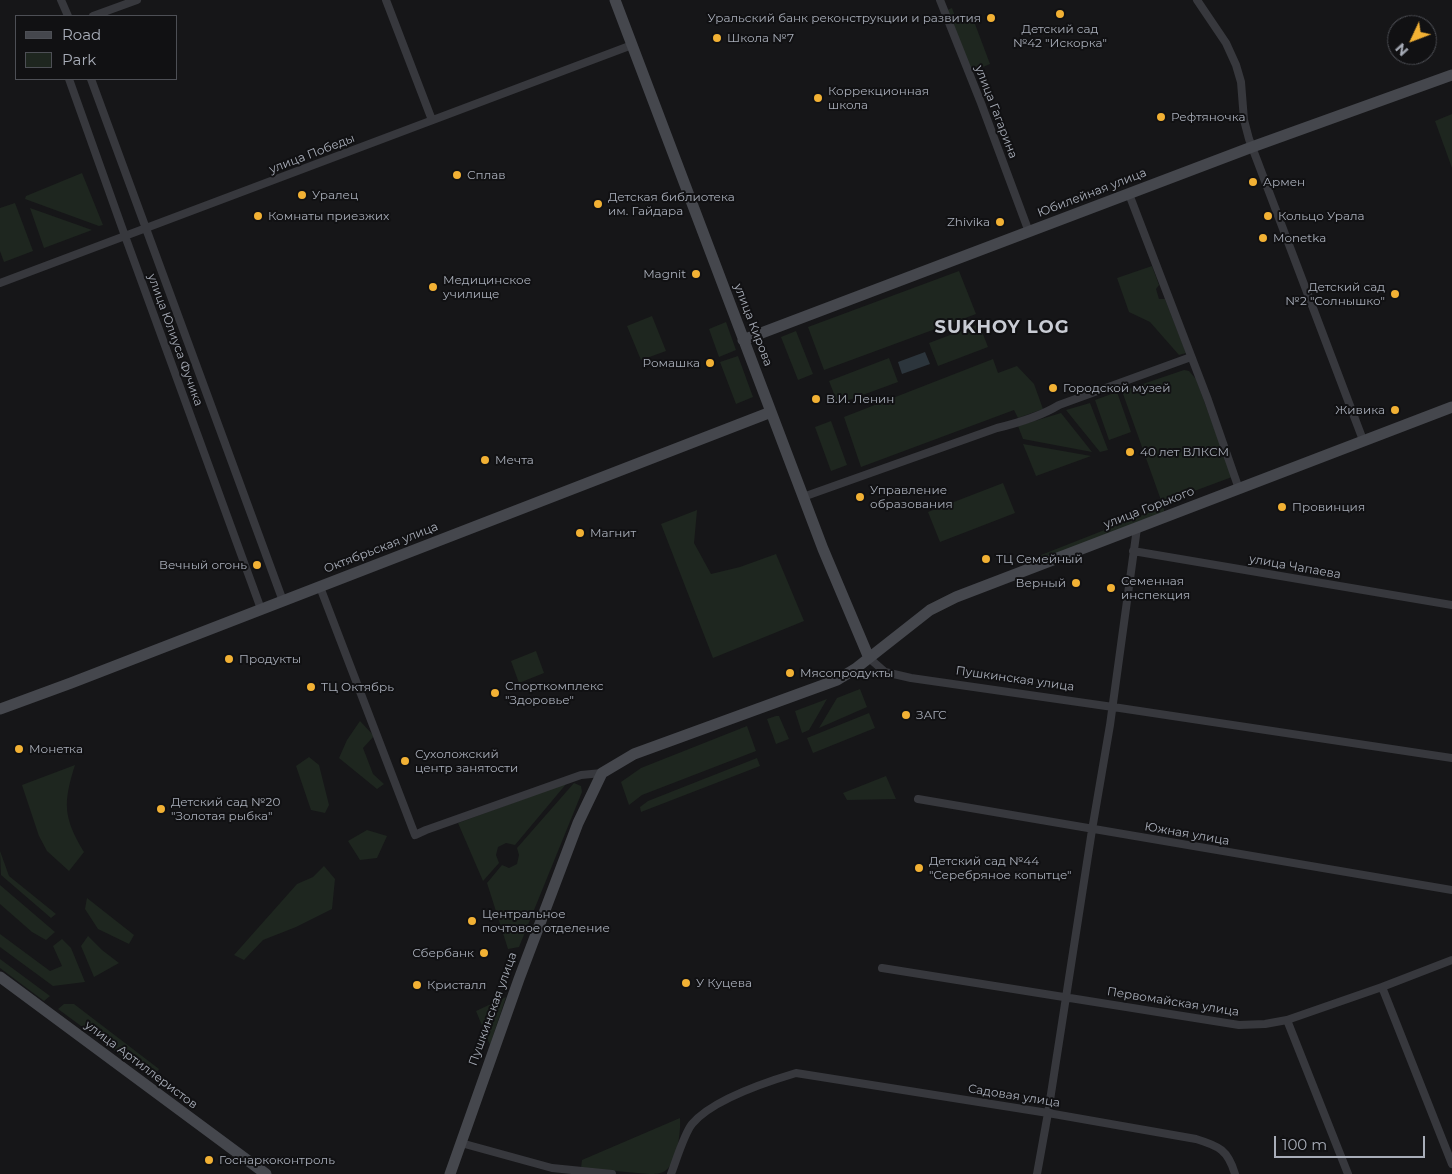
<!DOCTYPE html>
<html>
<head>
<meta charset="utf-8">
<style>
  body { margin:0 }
  #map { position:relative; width:1452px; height:1174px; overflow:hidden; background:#161618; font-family:Montserrat,sans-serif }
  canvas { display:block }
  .legend { position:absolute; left:15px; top:15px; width:162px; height:65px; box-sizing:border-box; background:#111113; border:1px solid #4d4f55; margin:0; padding:6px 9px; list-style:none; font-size:15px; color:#a8adb8 }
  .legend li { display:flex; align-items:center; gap:10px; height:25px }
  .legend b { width:25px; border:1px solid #4d4f55 }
  .north { position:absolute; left:1387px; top:15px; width:50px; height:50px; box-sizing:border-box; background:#111113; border:1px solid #4d4f55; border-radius:50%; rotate:227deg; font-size:14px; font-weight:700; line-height:20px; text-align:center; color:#a8adb8 }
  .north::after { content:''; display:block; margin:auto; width:18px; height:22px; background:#f2b134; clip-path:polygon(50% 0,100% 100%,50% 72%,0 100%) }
  .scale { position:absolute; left:1274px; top:1136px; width:151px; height:22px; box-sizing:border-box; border:2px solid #a8adb8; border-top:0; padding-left:6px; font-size:15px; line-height:18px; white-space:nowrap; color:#a8adb8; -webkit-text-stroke:4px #111113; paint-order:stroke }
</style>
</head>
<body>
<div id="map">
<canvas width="1452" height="1174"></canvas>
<ul class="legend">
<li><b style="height:6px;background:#45474d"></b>Road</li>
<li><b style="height:14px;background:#1e261f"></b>Park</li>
</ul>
<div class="north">N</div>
<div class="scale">100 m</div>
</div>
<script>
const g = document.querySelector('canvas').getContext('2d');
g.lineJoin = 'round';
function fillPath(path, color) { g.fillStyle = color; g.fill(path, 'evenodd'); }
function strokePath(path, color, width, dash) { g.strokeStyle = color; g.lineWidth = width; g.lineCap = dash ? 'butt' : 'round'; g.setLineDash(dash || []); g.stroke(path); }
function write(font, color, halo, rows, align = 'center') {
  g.font = font + ' Montserrat,sans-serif'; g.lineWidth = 4; g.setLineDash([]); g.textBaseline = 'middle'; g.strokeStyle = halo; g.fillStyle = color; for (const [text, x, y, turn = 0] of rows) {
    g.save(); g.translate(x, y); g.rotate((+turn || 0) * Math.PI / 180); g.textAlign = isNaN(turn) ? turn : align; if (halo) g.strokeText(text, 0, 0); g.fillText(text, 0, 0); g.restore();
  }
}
fillPath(new Path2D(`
  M952 8 957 22 972 16 990 64 971 72 947 10Z
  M1452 114V168L1435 121Z
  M82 173 103 225 99 226 25 199 26 196Z
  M15 203 33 251 4 262 0 251V208Z
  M30 208 92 230 44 248Z
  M1152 266 1159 285 1156 289 1159 299H1165L1186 353 1179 355 1150 322 1129 312 1117 278Z
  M959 271 976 314 824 370 808 327Z
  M652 316 666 351 641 360 627 326Z
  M726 322 736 350 719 357 709 329Z
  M979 324 988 347 938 366 929 343Z
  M796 331 813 374 798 380 781 337Z
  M738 356 753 397 736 404 720 362Z
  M889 358 898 382 838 404 829 381Z
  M993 359 998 373 1017 366 1034 384 1043 409 1018 418 1014 410 861 467 844 417Z
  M1184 370 1189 371 1196 379 1232 477 1162 503 1122 391Z
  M1117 392 1131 432 1109 440 1095 400Z
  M1090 403 1108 450 1100 452 1066 410Z
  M1061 413 1092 452 1023 439 1018 426Z
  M831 421 847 465 831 471 815 427Z
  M1023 444 1091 456 1036 476Z
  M1003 483 1015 513 940 542 928 512Z
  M1163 507 1165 513 1044 560 1041 557V555Z
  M697 510 694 543 711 574 740 567 776 554 804 621 713 658 661 524Z
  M536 651 544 673 519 683 511 661Z
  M860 689 867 707 819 728 837 698Z
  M827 699 809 730 802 733 795 711Z
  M869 713 875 728 813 753 807 738Z
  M776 716H779L789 739 776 744 767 719Z
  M360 721 374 736 363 748 373 774 384 784 377 789 339 758 347 740Z
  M747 726 756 751 642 795 629 805 621 782 641 768Z
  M309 757 319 765 329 805 325 813 311 810 296 766Z
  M757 758 760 766 641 812 640 807 648 801Z
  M75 765C63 803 63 817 84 852L69 871 47 851 39 836 22 785Z
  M886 776 896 799 847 800 843 793Z
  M567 783 515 845 506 843 498 847 496 855 499 863 483 881 458 823Z
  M574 783 581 786 582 792 519 947 508 949 487 883 502 865 509 868 517 864 519 855 517 848Z
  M367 830 387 836 377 858 360 860 348 841Z
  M0 851 9 876 56 914 51 918 1 875Z
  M324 866 335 879 332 909 296 927 263 940 244 960 234 955 297 884 313 877Z
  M0 885 55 932 46 940 32 932 0 904Z
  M87 898 134 935 129 944 98 929 85 909Z
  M0 934 50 971 62 966 53 946 62 939 71 948 85 982 53 986 0 947Z
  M88 936 102 950 119 963 94 977 81 946Z
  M0 959 50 996 44 1001 0 968Z
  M506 997 490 1045 476 1011Z
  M64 1004H74L159 1069 153 1079 58 1009Z
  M680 1118C681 1132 677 1163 665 1171 660 1174 655 1174 649 1174L581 1168 582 1160Z`), '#1e261f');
fillPath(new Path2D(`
  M925 352 930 364 902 374 898 362Z`), '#2c353c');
strokePath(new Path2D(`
  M61 0 68 16
  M386 0 432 120
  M940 0 981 103 1029 232
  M1197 0 1226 43 1236 65 1241 82 1244 120 1249 139 1363 440
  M93 16 137 0
  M69 79 125 236 261 609
  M91 79 283 601
  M1129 194 1208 400 1239 489
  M0 283 632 45
  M803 497 997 428C1018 423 1041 416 1059 405L1191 357
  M1133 551 1452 605
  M320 587 415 835 426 830 581 775 602 773
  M869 658 885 672 911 678 1113 707 1452 758
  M918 799 1452 890
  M882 968 1239 1025 1265 1024 1287 1020 1382 987 1452 960
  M1382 987 1452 1164
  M1287 1020 1348 1174
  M461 1143 552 1168 612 1174
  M671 1174C676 1161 684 1134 692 1124 712 1100 766 1082 796 1073L1048 1113 1196 1139C1219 1146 1228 1150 1235 1174
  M1037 1174 1048 1113 1092 830 1110 725 1137 528`), '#37383d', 8);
strokePath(new Path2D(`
  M615 0 823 549 869 658
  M743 340 1252 147 1452 75
  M0 709 71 683 771 412
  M0 977 266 1174
  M450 1174 519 979 578 823 602 773 634 754 837 680 855 669 930 610 956 597 1452 407`), '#45474d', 11);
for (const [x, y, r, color] of [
  [1060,14,5,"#f2b134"],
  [991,18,5,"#f2b134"],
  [717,38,5,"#f2b134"],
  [818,98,5,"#f2b134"],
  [1161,117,5,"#f2b134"],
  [457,175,5,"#f2b134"],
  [1253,182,5,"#f2b134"],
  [302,195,5,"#f2b134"],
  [598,204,5,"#f2b134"],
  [258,216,5,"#f2b134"],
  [1268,216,5,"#f2b134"],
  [1000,222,5,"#f2b134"],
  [1263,238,5,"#f2b134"],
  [696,274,5,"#f2b134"],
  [433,287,5,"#f2b134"],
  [1395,294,5,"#f2b134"],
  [710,363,5,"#f2b134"],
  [1053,388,5,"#f2b134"],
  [816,399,5,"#f2b134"],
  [1395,410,5,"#f2b134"],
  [1130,452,5,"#f2b134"],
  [485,460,5,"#f2b134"],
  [860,497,5,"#f2b134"],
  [1282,507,5,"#f2b134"],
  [580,533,5,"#f2b134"],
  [986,559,5,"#f2b134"],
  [257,565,5,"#f2b134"],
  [1076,583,5,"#f2b134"],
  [1111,588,5,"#f2b134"],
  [229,659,5,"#f2b134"],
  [790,673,5,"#f2b134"],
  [311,687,5,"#f2b134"],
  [495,693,5,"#f2b134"],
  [906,715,5,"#f2b134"],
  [19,749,5,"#f2b134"],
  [405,761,5,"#f2b134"],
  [161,809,5,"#f2b134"],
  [919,868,5,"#f2b134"],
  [472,921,5,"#f2b134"],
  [484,953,5,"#f2b134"],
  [686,983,5,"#f2b134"],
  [417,985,5,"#f2b134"],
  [209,1160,5,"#f2b134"]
]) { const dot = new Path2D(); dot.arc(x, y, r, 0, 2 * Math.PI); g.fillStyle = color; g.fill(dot); strokePath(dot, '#111113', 2); }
write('12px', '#a8adb8', '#111113', [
  ["Уральский банк реконструкции и развития",981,18,"right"],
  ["Детский сад",1060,29,"center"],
  ["№42 \"Искорка\"",1060,43,"center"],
  ["Школа №7",727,38],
  ["Коррекционная",828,91],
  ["школа",828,105],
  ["Рефтяночка",1171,117],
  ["Сплав",467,175],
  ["Армен",1263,182],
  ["Уралец",312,195],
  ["Детская библиотека",608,197],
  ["им. Гайдара",608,211],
  ["Комнаты приезжих",268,216],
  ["Кольцо Урала",1278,216],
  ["Zhivika",990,222,"right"],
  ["Monetka",1273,238],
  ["Magnit",686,274,"right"],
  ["Медицинское",443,280],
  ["училище",443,294],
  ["Детский сад",1385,287,"right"],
  ["№2 \"Солнышко\"",1385,301,"right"],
  ["Ромашка",700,363,"right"],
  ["Городской музей",1063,388],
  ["В.И. Ленин",826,399],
  ["Живика",1385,410,"right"],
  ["40 лет ВЛКСМ",1140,452],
  ["Мечта",495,460],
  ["Управление",870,490],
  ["образования",870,504],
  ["Провинция",1292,507],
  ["Магнит",590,533],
  ["ТЦ Семейный",996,559],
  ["Вечный огонь",247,565,"right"],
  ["Семенная",1121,581],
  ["инспекция",1121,595],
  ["Верный",1066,583,"right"],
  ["Продукты",239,659],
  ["Мясопродукты",800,673],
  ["Спорткомплекс",505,686],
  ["\"Здоровье\"",505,700],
  ["ТЦ Октябрь",321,687],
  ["ЗАГС",916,715],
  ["Монетка",29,749],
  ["Сухоложский",415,754],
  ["центр занятости",415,768],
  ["Детский сад №20",171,802],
  ["\"Золотая рыбка\"",171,816],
  ["Детский сад №44",929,861],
  ["\"Серебряное копытце\"",929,875],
  ["Центральное",482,914],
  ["почтовое отделение",482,928],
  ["Сбербанк",474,953,"right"],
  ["У Куцева",696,983],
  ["Кристалл",427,985],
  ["Госнаркоконтроль",219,1160]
], 'left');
write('12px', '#a8adb8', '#111113', [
  ["улица Гагарина",996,112,69],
  ["улица Победы",312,154,-21],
  ["Юбилейная улица",1092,193,-21],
  ["улица Кирова",753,325,69],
  ["улица Юлиуса Фучика",175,340,70],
  ["улица Горького",1149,508,-21],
  ["Октябрьская улица",381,548,-21],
  ["улица Чапаева",1295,567,10],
  ["Пушкинская улица",1015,679,8],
  ["Южная улица",1187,834,10],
  ["Первомайская улица",1173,1002,9],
  ["Пушкинская улица",493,1009,-70],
  ["улица Артиллеристов",141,1065,37],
  ["Садовая улица",1014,1096,9]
]);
g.letterSpacing = '1px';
write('bold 18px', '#c9ccd4', '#111113', [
  ["SUKHOY LOG",1002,328]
]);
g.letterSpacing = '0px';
</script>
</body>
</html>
